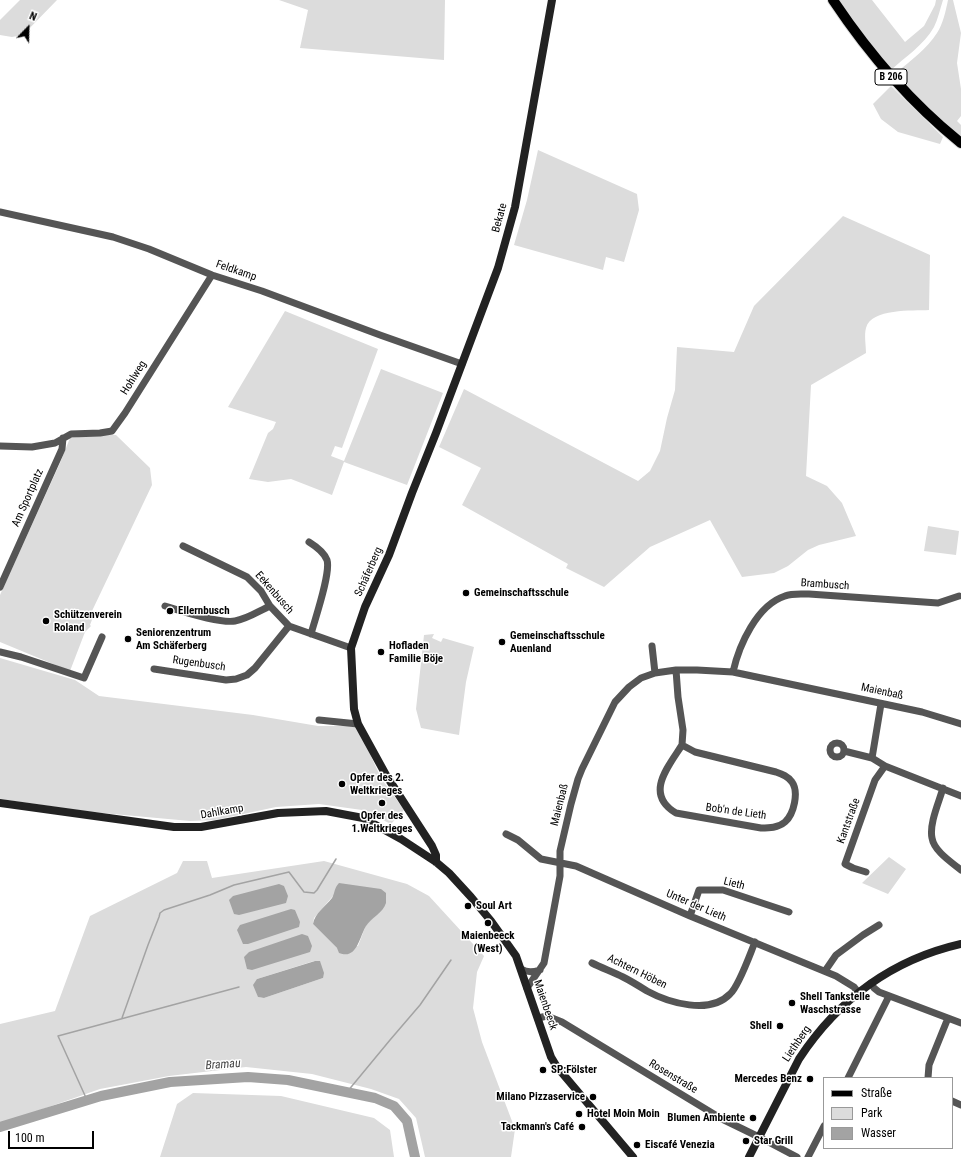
<!DOCTYPE html>
<html>
<head>
<meta charset="utf-8">
<style>
  body { margin:0 }
  #map { position:relative; width:961px; height:1157px; overflow:hidden; background:#fff; font-family:"Roboto Condensed",sans-serif }
  canvas { display:block }
  .legend { position:absolute; left:823px; top:1077px; width:130px; height:72px; box-sizing:border-box; background:#fff; border:1px solid #999; margin:0; padding:5px 7px; list-style:none; font-size:12px; color:#000 }
  .legend li { display:flex; align-items:center; gap:8px; height:20px }
  .legend b { width:20px; border:1px solid #999 }
  .north { position:absolute; left:8px; top:8px; width:40px; height:40px; -webkit-text-stroke:3px #fff; paint-order:stroke; rotate:23deg; font-size:11px; font-weight:700; line-height:16px; text-align:center; color:#000 }
  .north::after { content:''; display:block; margin:auto; width:14px; height:18px; background:#000; clip-path:polygon(50% 0,100% 100%,50% 72%,0 100%) }
  .scale { position:absolute; left:8px; top:1131px; width:86px; height:18px; box-sizing:border-box; border:2px solid #000; border-top:0; padding-left:5px; font-size:12px; line-height:14px; white-space:nowrap; color:#000; -webkit-text-stroke:3px #fff; paint-order:stroke }
</style>
</head>
<body>
<div id="map">
<canvas width="961" height="1157"></canvas>
<ul class="legend">
<li><b style="height:5px;background:#000"></b>Straße</li>
<li><b style="height:11px;background:#dcdcdc"></b>Park</li>
<li><b style="height:11px;background:#a3a3a3"></b>Wasser</li>
</ul>
<div class="north">N</div>
<div class="scale">100 m</div>
</div>
<script>
const g = document.querySelector('canvas').getContext('2d');
g.lineJoin = 'round';
function fillPath(path, color) { g.fillStyle = color; g.fill(path, 'evenodd'); }
function strokePath(path, color, width, dash) { g.strokeStyle = color; g.lineWidth = width; g.lineCap = dash ? 'butt' : 'round'; g.setLineDash(dash || []); g.stroke(path); }
function write(font, color, halo, rows, align = 'center') {
  g.font = font + ' "Roboto Condensed",sans-serif'; g.lineWidth = 3; g.setLineDash([]); g.textBaseline = 'middle'; g.strokeStyle = halo; g.fillStyle = color; for (const [text, x, y, turn = 0] of rows) {
    g.save(); g.translate(x, y); g.rotate((+turn || 0) * Math.PI / 180); g.textAlign = isNaN(turn) ? turn : align; if (halo) g.strokeText(text, 0, 0); g.fillText(text, 0, 0); g.restore();
  }
}
fillPath(new Path2D(`
  M20 0H57L23 35 12 37 0 35V20Z
  M279 0H445L444 60 300 48 308 10Z
  M839 0H872L905 42 924 26 935 5 936 0H943C940 9 938 19 934 27 924 45 905 57 891 70L854 22Z
  M948 0H953L961 33 957 63 961 89V116L957 121 961 125V136L947 126 920 101 896 73C910 61 927 49 937 33 943 24 946 10 948 0Z
  M891 86 943 137 940 144 898 132 881 119 873 104Z
  M538 150 637 194 639 210 624 262 606 257 603 270 514 245 527 200Z
  M843 216 930 255 929 310C913 311 871 308 866 328 864 335 866 345 866 353L811 385 806 476 827 486 842 503 856 536 819 545 808 550 788 566 774 573 742 577 710 520 650 547 604 587 566 568 568 564 462 505 481 468 439 447 464 389 638 481 650 471 660 451 667 418 675 390 677 347 734 352 754 306Z
  M285 311 378 349 342 448 335 446 331 456 344 461 381 369 443 393 407 485 344 462 332 495 291 479 268 482 249 479 268 433 273 429 276 422 228 407Z
  M105 434 116 435 150 468 152 485 92 611 93 617 90 625 91 626 85 632 70 671 0 642V595L60 463 70 438Z
  M928 526 959 531 956 555 924 551Z
  M434 634 432 638 441 642 443 638 474 647 466 682 459 735 421 728 416 709 424 635Z
  M0 658 75 680 99 696 253 715 318 726H357L381 778 404 810 391 824 362 810 319 804 276 807 215 820 190 821 91 812 0 799Z
  M889 857 906 869 888 894 862 883Z
  M183 861H207L212 878 324 861 407 884 429 896 484 956 477 972 473 1008 482 1042 515 1129 511 1157H425L416 1118 399 1099 371 1089 312 1074 246 1067 169 1076 100 1089 0 1124V1024L55 1011 90 916 177 873ZM333 896 382 909 366 925 358 946 337 948 313 924 314 918ZM314 961 320 962 323 978 264 998 258 997 257 979Z
  M193 1093 281 1096 374 1118 390 1130 394 1157H160L177 1104Z`), '#dcdcdc');
fillPath(new Path2D(`
  M339 883 381 889 386 893C386 896 386 900 386 903 383 913 371 918 366 926 359 938 357 960 339 953L337 948 313 924C315 913 325 907 332 898 335 893 334 888 339 883Z
  M279 884 284 886 288 896 286 903 239 915 234 914 229 900 233 896Z
  M291 909 295 910 300 922 299 927 248 944H243L237 930 240 925Z
  M302 934 308 936 312 946 310 952 252 970 247 969 244 957 249 952Z
  M315 961H320L324 973 323 978 264 998 258 997 253 985 257 979Z`), '#a3a3a3');
strokePath(new Path2D(`
  M122 1018 148 945 159 917 160 913 164 910 210 895 234 885 289 872 304 892 314 893 317 890 336 859
  M347 1092 390 1040 420 1005 451 960
  M87 1100 58 1036 239 987`), '#a3a3a3', 1.5);
strokePath(new Path2D(`
  M0 1127 101 1096 170 1082 248 1077 288 1080 375 1098 394 1106 407 1121 415 1157`), '#a3a3a3', 10);
const primary = new Path2D(`
  M833 0C869 54 910 102 961 143`);
strokePath(primary, '#dbdbdb', 12);
strokePath(new Path2D(`
  M0 212 113 237 149 249 212 275 262 291 380 335 462 364
  M0 446 32 447 55 443 71 434 100 433 112 431 125 413 212 275
  M309 542C317 547 324 552 327 560 331 573 315 619 311 634
  M183 546 247 577 261 591 270 606 289 626 351 648
  M0 587 62 449 63 438
  M165 606C181 611 220 624 235 621 247 619 259 611 270 606
  M652 646 655 673
  M0 652 21 657 84 678 102 637
  M154 669 226 680 236 679 247 675 255 668 289 626
  M676 670 678 697 683 730 682 745
  M733 672C739 645 757 605 785 596 792 593 801 594 809 594L938 603 959 596
  M881 704 872 758 885 766 961 796
  M319 720 358 724
  M830 750a7 7 0 1 1 14 0a7 7 0 1 1-14 0Z
  M682 745 695 752 776 772C782 774 788 776 792 782 799 792 794 814 785 822 778 828 769 828 761 828L676 813C644 794 668 767 682 745Z
  M844 751 872 758
  M943 788C939 802 929 824 932 838 934 851 951 862 961 870
  M506 834 518 840 541 859 576 866 690 916 836 976 854 987 858 992
  M866 872 853 868 845 864 875 780 885 766
  M690 916 699 890H723L789 912
  M592 963C602 968 613 972 623 977 631 981 639 986 647 991 669 1003 710 1015 730 994 739 986 750 954 755 942
  M521 969C528 973 533 972 540 970
  M825 971 836 955 863 935 879 925
  M871 983 874 988 879 992 961 1023
  M527 988 544 963 560 876V851L571 804 578 779 582 769 615 702 629 687 641 678 655 673 676 670H697L733 672 922 712 961 724
  M538 1018 547 1016 562 1022 722 1119 759 1137 797 1157
  M848 1078 889 996
  M928 1078 929 1065 948 1018
  M952 1101 961 1105
  M808 1157 824 1126`), '#555', 7);
strokePath(new Path2D(`
  M0 803 174 827H201L278 813 326 811 363 818 401 839 436 862 449 873 471 897 491 921 516 956 551 1057 557 1067 633 1157
  M436 862V855L432 846 386 775 358 724 354 709 351 648 365 607 389 555 412 493 436 433 498 268 515 207 552 0
  M749 1157 799 1059C838 1000 891 960 961 944`), '#222', 8);
strokePath(primary, '#000', 10);
for (const [x, y, r, color] of [
  [466,593,4,"#000"],
  [170,611,4,"#000"],
  [46,621,4,"#000"],
  [128,639,4,"#000"],
  [502,642,4,"#000"],
  [381,652,4,"#000"],
  [342,784,4,"#000"],
  [382,803,4,"#000"],
  [468,906,4,"#000"],
  [488,923,4,"#000"],
  [792,1003,4,"#000"],
  [780,1026,4,"#000"],
  [543,1070,4,"#000"],
  [810,1079,4,"#000"],
  [593,1097,4,"#000"],
  [579,1114,4,"#000"],
  [753,1118,4,"#000"],
  [582,1127,4,"#000"],
  [746,1141,4,"#000"],
  [637,1145,4,"#000"]
]) { const dot = new Path2D(); dot.arc(x, y, r, 0, 2 * Math.PI); g.fillStyle = color; g.fill(dot); strokePath(dot, '#fff', 1.5); }
for (const [x, y, w] of [
  [891,77,32]
]) { const box = new Path2D(); box.roundRect(x - w / 2, y - 8, w, 16, 3); g.fillStyle = '#fff'; g.fill(box); strokePath(box, '#000', 1); }
write('bold 10px', '#000', null, [
  ["B 206",891,77]
]);
write('11px', '#000', '#fff', [
  ["Bekate",500,218,-75],
  ["Feldkamp",236,271,19],
  ["Hohlweg",134,378,-58],
  ["Am Sportplatz",28,498,-66],
  ["Schäferberg",369,572,-66],
  ["Brambusch",825,585,4],
  ["Eekenbusch",274,593,49],
  ["Rugenbusch",199,664,8],
  ["Maienbaß",882,692,12],
  ["Maienbaß",560,805,-76],
  ["Dahlkamp",222,812,-10],
  ["Bob'n de Lieth",736,812,8],
  ["Kantstraße",849,821,-70],
  ["Lieth",734,884,15],
  ["Unter der Lieth",696,906,23],
  ["Achtern Höben",637,972,26],
  ["Maienbeeck",545,1005,71],
  ["Liethberg",797,1044,-56],
  ["Rosenstraße",673,1077,31]
]);
write('bold 11px', '#000', '#fff', [
  ["Gemeinschaftsschule",474,593],
  ["Ellernbusch",178,611],
  ["Schützenverein",54,615],
  ["Roland",54,628],
  ["Seniorenzentrum",136,633],
  ["Am Schäferberg",136,646],
  ["Gemeinschaftsschule",510,636],
  ["Auenland",510,649],
  ["Hofladen",389,646],
  ["Familie Böje",389,659],
  ["Opfer des 2.",350,778],
  ["Weltkrieges",350,791],
  ["Opfer des",382,816,"center"],
  ["1.Weltkrieges",382,829,"center"],
  ["Soul Art",476,906],
  ["Maienbeeck",488,936,"center"],
  ["(West)",488,949,"center"],
  ["Shell Tankstelle",800,997],
  ["Waschstrasse",800,1010],
  ["Shell",772,1026,"right"],
  ["SP:Fölster",551,1070],
  ["Mercedes Benz",802,1079,"right"],
  ["Milano Pizzaservice",585,1097,"right"],
  ["Hotel Moin Moin",587,1114],
  ["Blumen Ambiente",745,1118,"right"],
  ["Tackmann's Café",574,1127,"right"],
  ["Star Grill",754,1141],
  ["Eiscafé Venezia",645,1145]
], 'left');
write('italic 12px', '#444', '#fff', [
  ["Bramau",223,1065,-4]
]);
</script>
</body>
</html>
